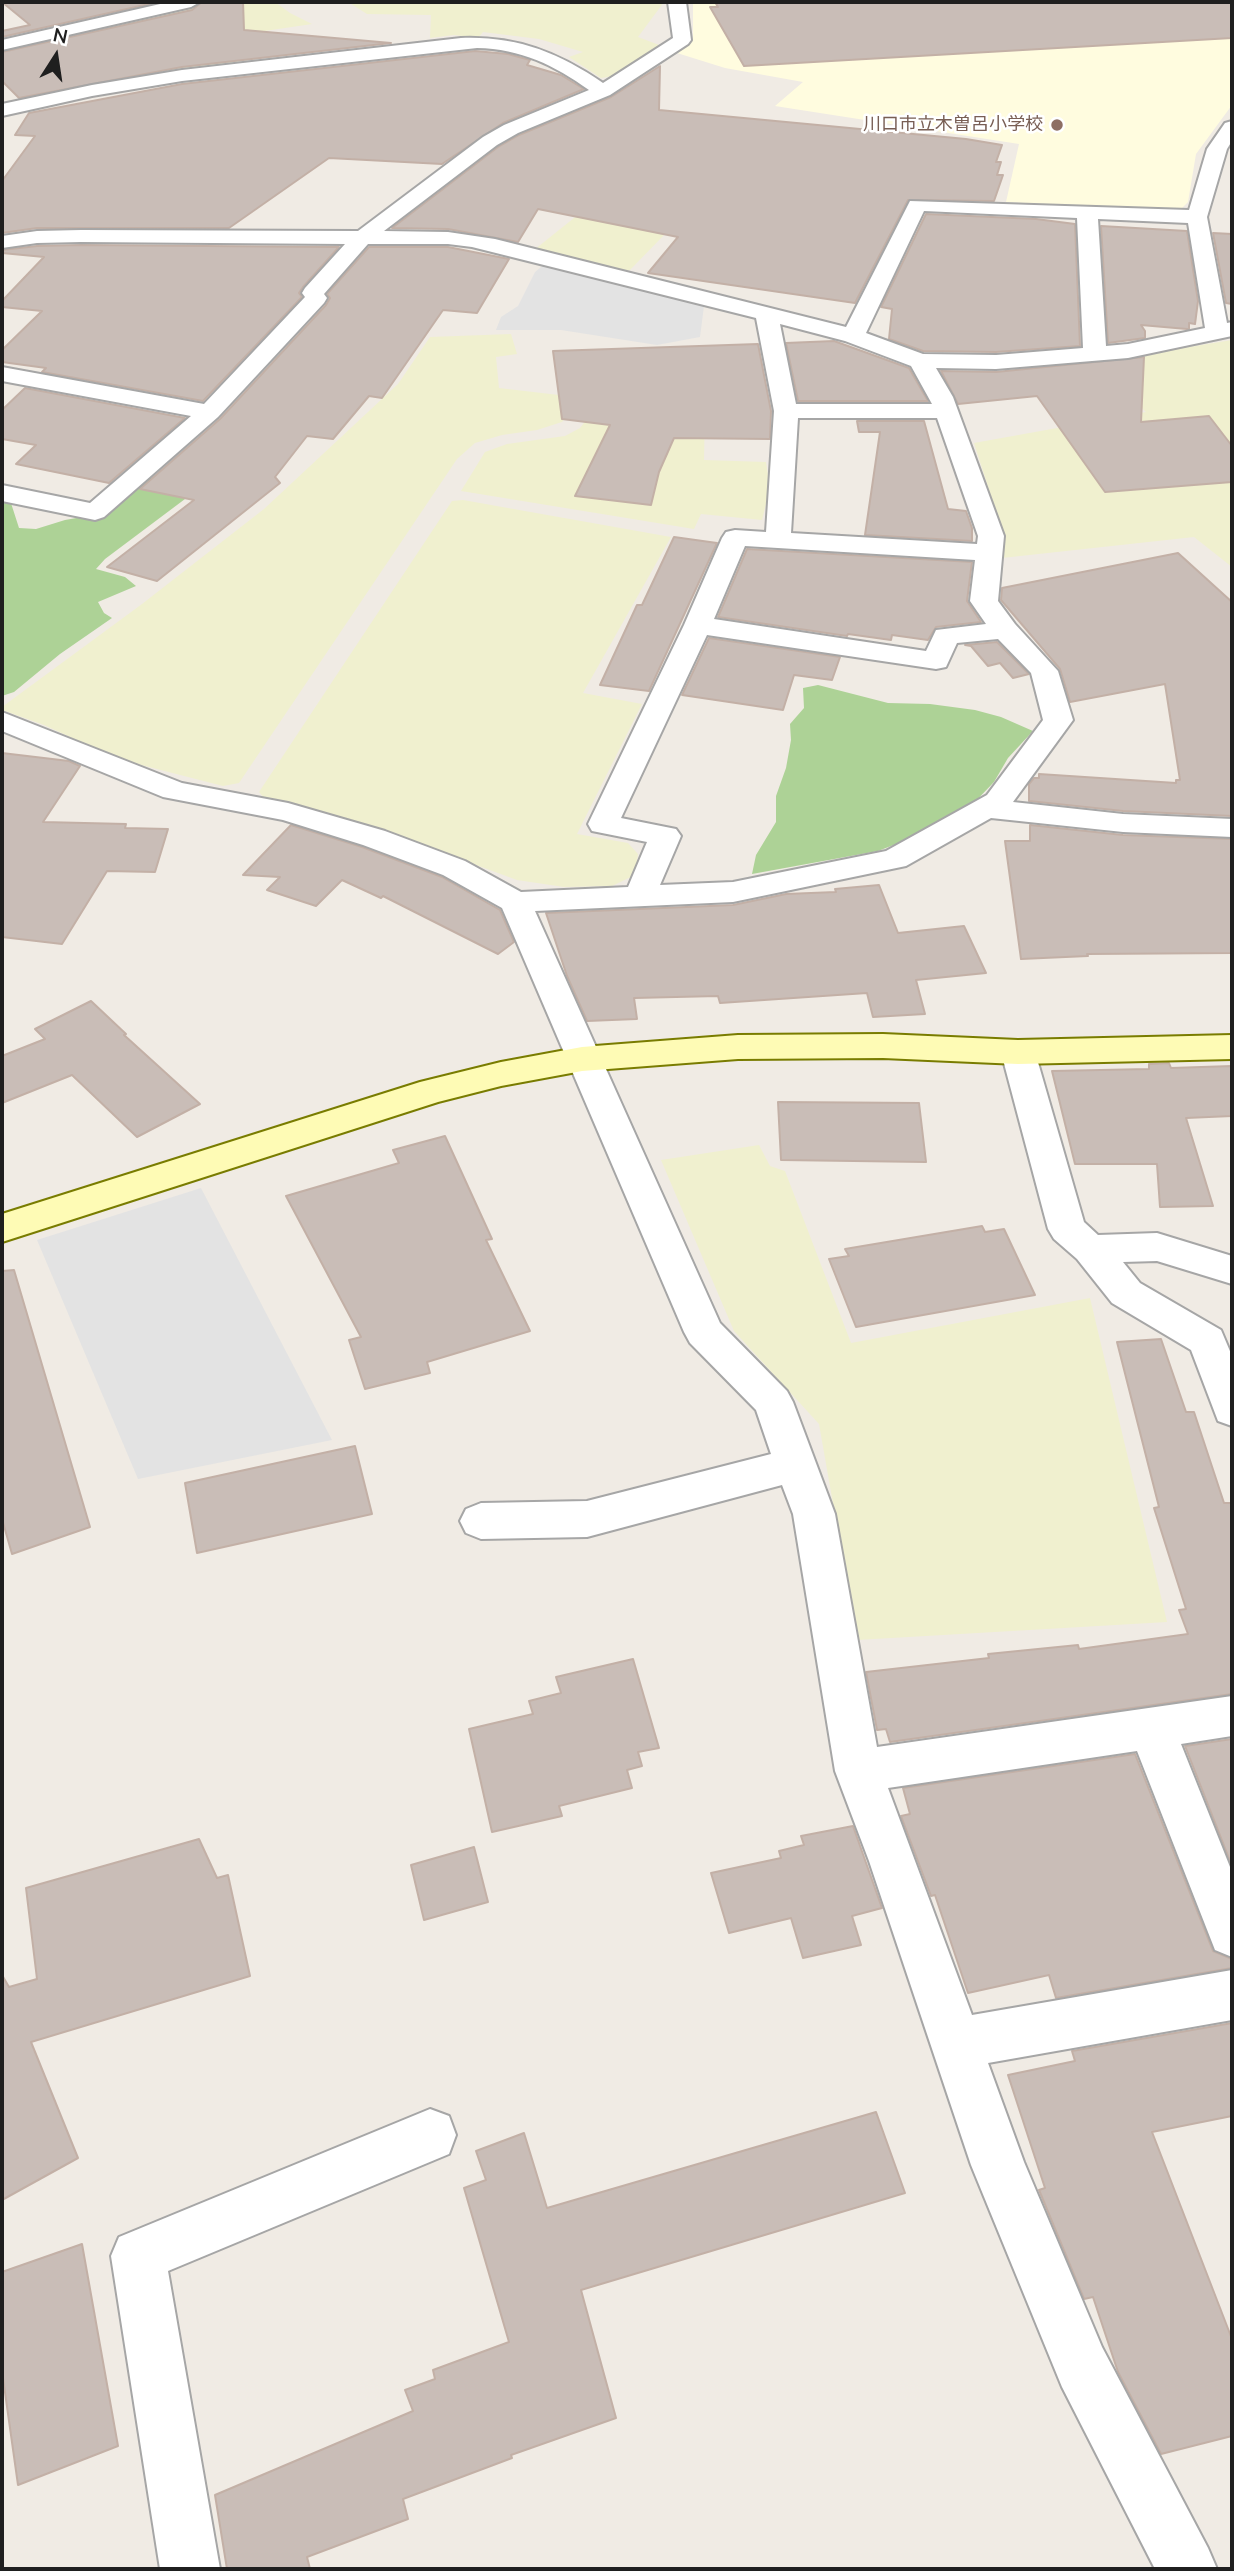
<!DOCTYPE html>
<html>
<head>
<meta charset="utf-8">
<style>
  body { margin:0 }
  #map { position:relative; width:1234px; height:2571px; overflow:hidden; background:#f0ebe4; font-family:Mulish,sans-serif }
  canvas { display:block }
  .frame { position:absolute; inset:0; border:4px solid #1f1f1f; pointer-events:none }
  .north { position:absolute; left:21px; top:21px; width:70px; height:70px; -webkit-text-stroke:5px #fff; paint-order:stroke; rotate:12deg; font-size:19px; font-weight:700; line-height:28px; text-align:center; color:#1f1f1f }
  .north::after { content:''; display:block; margin:auto; width:24px; height:32px; background:#1f1f1f; clip-path:polygon(50% 0,100% 100%,50% 72%,0 100%) }
</style>
</head>
<body>
<div id="map">
<canvas width="1234" height="2571"></canvas>
<div class="frame"></div>
<div class="north">N</div>
</div>
<script>
const g = document.querySelector('canvas').getContext('2d');
g.lineJoin = 'round';
function fillPath(path, color) { g.fillStyle = color; g.fill(path, 'evenodd'); }
function strokePath(path, color, width, dash) { g.strokeStyle = color; g.lineWidth = width; g.lineCap = dash ? 'butt' : 'round'; g.setLineDash(dash || []); g.stroke(path); }
function write(font, color, halo, rows, align = 'center') {
  g.font = font + ' Mulish,"Noto Sans JP",sans-serif'; g.lineWidth = 5; g.setLineDash([]); g.textBaseline = 'middle'; g.strokeStyle = halo; g.fillStyle = color; for (const [text, x, y, turn = 0] of rows) {
    g.save(); g.translate(x, y); g.rotate((+turn || 0) * Math.PI / 180); g.textAlign = isNaN(turn) ? turn : align; if (halo) g.strokeText(text, 0, 0); g.fillText(text, 0, 0); g.restore();
  }
}
fillPath(new Path2D(`
  M693 2H1232V105L1196 154 1188 202 1179 211 1006 202 1019 144 775 106 803 82 725 68 677 53 693 40Z`), '#fffcdf');
fillPath(new Path2D(`
  M216 2H275L290 13 312 24 238 35 261 58 152 76 131 57 2 85V52Z
  M348 2H664L638 37 659 45 620 75 601 78 569 57 583 52 539 39 483 32 478 38 454 35 430 38 431 15 367 14Z
  M619 182 701 197 630 270 619 273 534 250Z
  M511 334 517 354 496 357 499 388 576 397 569 413 562 422 537 430 502 435 475 443 457 459 239 783 223 786 118 759 44 725 2 710V707L142 604 264 509 398 384 430 337Z
  M1232 340V567L1194 537 1002 558 1004 537 974 443 1146 412 1091 363Z
  M705 409 704 460 766 462 770 488 762 520 701 514 694 529 461 491 485 452 507 444 565 436 580 428 590 415Z
  M463 500 671 537 583 693 642 704 577 834 628 843 638 854 635 875 612 886 564 887 517 880 375 828 310 808 265 799 259 792 452 501Z
  M759 1145 770 1166 785 1171 851 1343 1090 1298 1167 1622 857 1640 819 1424 734 1331 661 1160Z`), '#f0f0cf');
fillPath(new Path2D(`
  M146 478H161L193 493 105 559 96 569 125 577 136 586 98 602 104 613 112 618 60 654 14 692 2 696V499L10 500 19 528 36 529 65 520 105 513Z
  M818 685 888 703 930 704 975 710 1001 717 1033 731 1008 758 994 782 970 807 922 834 878 851 752 874 756 855 776 822V796L786 768 791 740 790 724 804 708 803 688Z`), '#add296');
fillPath(new Path2D(`
  M546 263 704 306 700 337 657 345 561 330H496L501 317 518 306 535 272Z
  M201 1188 332 1440 138 1479 37 1240Z`), '#e3e3e3');
const building = new Path2D(`
  M2 2H158L2 37V31L30 25Z
  M202 2H243L244 30 391 43 182 67 19 98 2 81V52L192 10Z
  M715 2H1232V38L744 66 710 7H718Z
  M475 51 508 54 530 60 527 65 561 75 584 89 503 123 442 164 329 158 229 228H37L2 233V181L35 136 15 135 29 113 182 84Z
  M660 66 659 110 966 139 1002 145 996 162H1001L997 175H1003L994 201 908 200 855 303 648 273 678 237 538 209 518 242 448 229 392 228 498 147 519 135 611 97Z
  M926 214 1036 219 1075 224 1080 346 996 352 923 351 889 339 892 309 881 307Z
  M1101 226 1187 231 1198 301 1195 324 1189 323V329H1187L1141 325 1145 331V338L1108 343Z
  M1213 233 1232 234V304L1226 303Z
  M81 245 331 247H339L303 287 299 293 302 297 203 401 42 372 46 368 2 362V350L42 311 2 307V301L44 257 2 253V250L37 246Z
  M369 247H448L509 259 477 313 443 310 382 398 369 396 333 439 307 436 275 477 280 483 157 581 107 567 194 500 140 489 220 419 326 305 330 298 327 294Z
  M834 341 909 368 928 401H798L786 343Z
  M758 344 771 411 770 439 674 438 659 472 651 505 575 496 610 425 562 419 553 351Z
  M1144 357 1141 422 1209 416 1232 446V482L1105 492 1037 396 958 404 941 371 996 372Z
  M25 388 185 418 109 483 16 464 36 445 2 439V410Z
  M857 421H924L948 509 966 511 972 528V541L865 535 880 432H859Z
  M674 537 717 543 649 691 600 685 637 605H642Z
  M747 549 972 562 967 601 981 622 936 627 928 640 892 635 891 640 848 634 847 636 718 617Z
  M1178 553 1232 602V816L1123 811 1029 801V784L1034 778H1039V774L1176 783V780H1180L1165 684 1070 702 1060 669 1001 600 1002 588Z
  M709 638 840 657 832 680 794 675 783 710 682 695Z
  M997 642 1029 674 1013 678 1000 663 988 666 971 646 965 645Z
  M2 753 69 761 80 766 43 822 126 824 125 828 168 829 155 872 107 871 62 944 2 937Z
  M291 825 362 847 442 877 500 910 514 942 498 954 383 896 381 898 342 880 316 906 267 890 280 877 243 875Z
  M1030 825 1123 835 1232 839V953L1087 954 1088 956 1021 959 1005 841H1030Z
  M879 885 898 933 964 926 986 973 916 980 925 1014 873 1017 867 993 720 1003 718 996 634 998 637 1019 587 1021 567 976 546 913 733 905 786 894 836 892 835 889Z
  M91 1001 126 1034 124 1035 200 1104 137 1137 72 1075 2 1103V1056L45 1039 35 1029Z
  M1169 1063 1171 1068 1232 1066V1116L1186 1118 1213 1206 1160 1207 1157 1164H1075L1052 1071 1149 1069V1064Z
  M778 1102 919 1103 926 1162 781 1160Z
  M445 1136 492 1239 486 1240 530 1331 427 1362 430 1373 365 1389 349 1340 361 1337 286 1196 399 1163 393 1150Z
  M982 1226 985 1232 1004 1229 1035 1295 856 1327 829 1259 849 1256 845 1249Z
  M14 1270 90 1527 12 1554 2 1519V1271Z
  M1161 1339 1186 1412H1194L1224 1503H1232V1694L890 1742 886 1729 877 1730 866 1672 989 1658 988 1654 1078 1645 1079 1649 1188 1634 1179 1610 1186 1609 1154 1508 1159 1507 1117 1342Z
  M355 1446 372 1514 197 1553 185 1483Z
  M633 1659 659 1748 638 1752 642 1766 627 1770 632 1788 559 1806 562 1816 492 1832 469 1729 533 1714 529 1701 561 1693 556 1677Z
  M1232 1739V1866L1185 1746Z
  M1135 1754 1213 1951 1232 1959V1968L1056 1998 1049 1975 968 1993 935 1895 931 1896 901 1816 910 1814 903 1788Z
  M853 1826 882 1908 852 1916 861 1945 803 1958 791 1918 729 1933 711 1873 781 1858 779 1851 804 1845 801 1836Z
  M199 1839 217 1878 228 1875 250 1976 31 2042 78 2158 2 2200V1975L9 1987 37 1979 26 1888Z
  M474 1847 488 1902 424 1920 411 1865Z
  M1232 2023V2116L1152 2132 1232 2339V2436L1161 2454 1118 2372 1093 2297 1084 2299 1039 2190 1045 2188 1008 2075 1075 2061 1072 2051Z
  M876 2112 905 2193 581 2290 616 2418 511 2455 512 2458 403 2499 408 2519 307 2557 310 2569H227L215 2495 413 2411 405 2390 435 2379 433 2370 509 2342 464 2188 486 2180 476 2151 524 2133 547 2208Z
  M82 2244 118 2446 18 2485 2 2371V2272Z`);
fillPath(building, '#c9bdb7');
strokePath(building, '#c3b0a6', 2);
const street = new Path2D(`
  M169 2H200L191 7 2 50V40Z
  M668 2H686L691 40 688 44 610 95 518 133 497 145 384 231 448 232 495 239 846 327 910 201 1189 210 1207 149 1225 123 1232 121V141L1227 149 1207 217 1227 323 1232 322V336L1128 358 996 369 936 368 953 397 1004 536 998 601 1015 624 1058 671 1073 720 1013 802 1123 814 1232 819V837L1123 832 991 818 906 866 733 902 535 911 720 1323 787 1391 793 1402 835 1514 877 1747 1232 1696V1736L1181 1744 1232 1872V1957L1215 1950 1137 1751 888 1788 972 2015 1232 1970V2020L988 2063 1024 2162 1102 2347 1208 2548 1217 2569H1155L1062 2387 971 2165 869 1861 835 1771 793 1514 782 1485 587 1537 481 1539 466 1533 460 1521 466 1509 481 1503 587 1501 771 1454 756 1410 690 1343 684 1332 502 908 443 875 363 845 283 820 163 797 2 731V712L182 783 288 803 385 831 465 861 521 892 628 887 647 842 592 831 588 824 684 625 722 538 726 532 735 530 766 532 774 411 756 318 472 247 448 244H368L324 294 327 298 324 303 218 417 104 517 95 520 2 501V485L90 503 191 416 2 381V367L204 404 305 297 302 293 305 288 345 244 81 242 37 243 2 248V236L37 231 81 230 358 231 483 137 504 125 589 90C554 65 521 49 477 48L182 81 92 96 2 116V104L92 85 182 70 461 38C516 36 558 52 603 83L673 38ZM924 211 1077 218 1083 348 996 355 923 354 866 333ZM1098 219 1188 223 1205 328 1128 344 1106 346ZM780 324 845 341 911 366 932 404H796ZM798 418H937L978 536 977 544 791 533ZM745 546 975 560 970 601 986 624 936 630 926 651 714 619ZM707 635 936 669 946 667 957 643 998 639 1031 673 1043 720 987 795 886 851 733 882 660 885 681 836 676 829 621 818Z
  M1018 1040 1030 1044 1035 1052 1084 1222 1098 1235 1157 1233 1232 1256V1284L1157 1261 1123 1262 1140 1283 1221 1330 1232 1356V1426L1218 1421 1191 1350 1112 1303 1077 1259 1054 1239 1048 1229 1001 1052 1006 1044Z
  M430 2109 449 2116 456 2135 449 2154 168 2271 220 2569H160L111 2256 119 2237Z`);
const secondary = new Path2D(`
  M883 1034 1018 1040 1232 1035V1059L1018 1064 883 1058 738 1059 582 1071 501 1086 438 1102 2 1242V1214L420 1082 501 1062 582 1047 738 1035Z`);
strokePath(street, '#a6a6a6', 4);
strokePath(secondary, '#797c00', 4);
fillPath(street, '#fff');
fillPath(secondary, '#fefbb5');
for (const [x, y, r, color] of [
  [1057,125,7,"#8d6e63"]
]) { const dot = new Path2D(); dot.arc(x, y, r, 0, 2 * Math.PI); g.fillStyle = color; g.fill(dot); strokePath(dot, '#fff', 2.5); }
write('18px', '#785e54', '#fff', [
  ["川口市立木曽呂小学校",1043,125]
], 'right');
</script>
</body>
</html>
